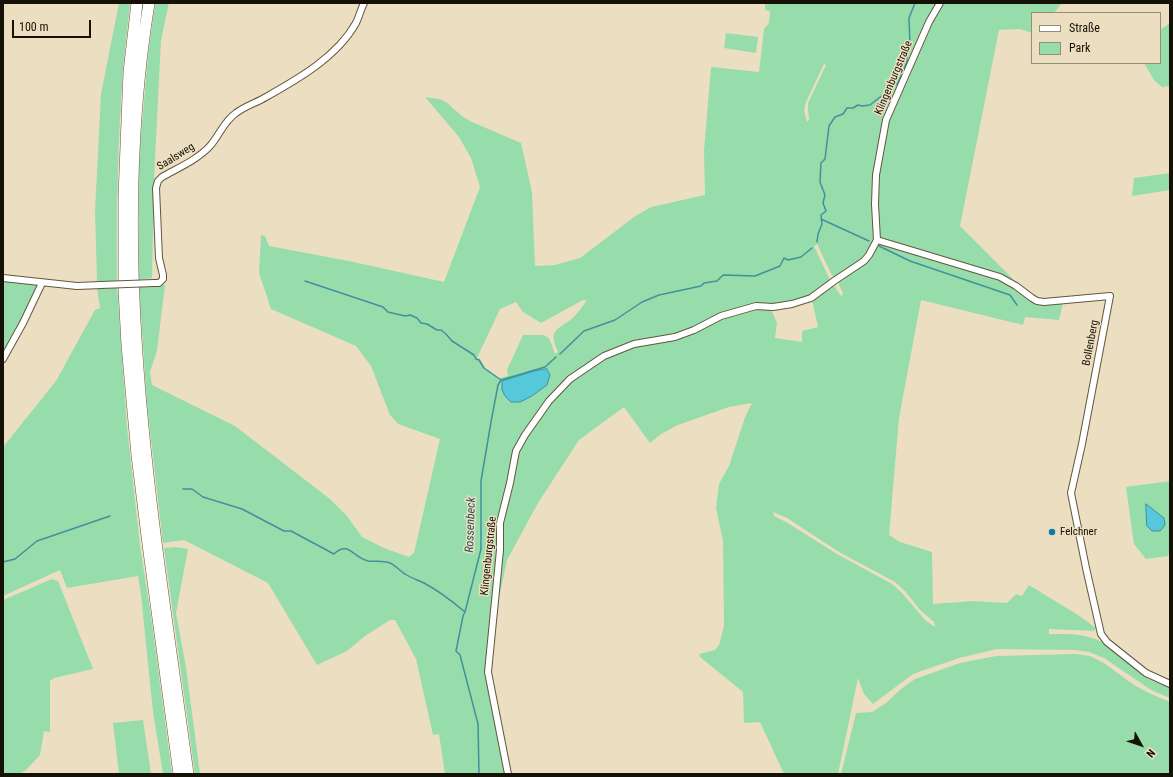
<!DOCTYPE html>
<html>
<head>
<meta charset="utf-8">
<style>
  body { margin:0 }
  #map { position:relative; width:1173px; height:777px; overflow:hidden; background:#ecdfc1; font-family:"Roboto Condensed",sans-serif }
  canvas { display:block }
  .frame { position:absolute; inset:0; border:4px solid #161107; pointer-events:none }
  .legend { position:absolute; left:1031px; top:12px; width:130px; height:52px; box-sizing:border-box; background:#ecdfc1; border:1px solid #968d77; margin:0; padding:5px 7px; list-style:none; font-size:12px; color:#161107 }
  .legend li { display:flex; align-items:center; gap:8px; height:20px }
  .legend b { width:20px; border:1px solid #968d77 }
  .north { position:absolute; left:1121px; top:725px; width:40px; height:40px; -webkit-text-stroke:3px #ecdfc1; paint-order:stroke; rotate:130deg; font-size:11px; font-weight:700; line-height:16px; text-align:center; color:#161107 }
  .north::after { content:''; display:block; margin:auto; width:14px; height:18px; background:#161107; clip-path:polygon(50% 0,100% 100%,50% 72%,0 100%) }
  .scale { position:absolute; left:12px; top:20px; width:79px; height:18px; box-sizing:border-box; border:2px solid #161107; border-top:0; padding-left:5px; font-size:12px; line-height:14px; white-space:nowrap; color:#161107; -webkit-text-stroke:3px #ecdfc1; paint-order:stroke }
</style>
</head>
<body>
<div id="map">
<canvas width="1173" height="777"></canvas>
<div class="frame"></div>
<ul class="legend">
<li><b style="height:5px;background:#fff"></b>Straße</li>
<li><b style="height:11px;background:#96ddab"></b>Park</li>
</ul>
<div class="north">N</div>
<div class="scale">100 m</div>
</div>
<script>
const g = document.querySelector('canvas').getContext('2d');
g.lineJoin = 'round';
function fillPath(path, color) { g.fillStyle = color; g.fill(path, 'evenodd'); }
function strokePath(path, color, width, dash) { g.strokeStyle = color; g.lineWidth = width; g.lineCap = dash ? 'butt' : 'round'; g.setLineDash(dash || []); g.stroke(path); }
function write(font, color, halo, rows, align = 'center') {
  g.font = font + ' "Roboto Condensed",sans-serif'; g.lineWidth = 3; g.setLineDash([]); g.textBaseline = 'middle'; g.strokeStyle = halo; g.fillStyle = color; for (const [text, x, y, turn = 0] of rows) {
    g.save(); g.translate(x, y); g.rotate((+turn || 0) * Math.PI / 180); g.textAlign = isNaN(turn) ? turn : align; if (halo) g.strokeText(text, 0, 0); g.fillText(text, 0, 0); g.restore();
  }
}
fillPath(new Path2D(`
  M119 3H130C128 25 125 47 123 69 118 140 116 211 117 282L97 283 95 211 101 94Z
  M155 3H169L161 40 154 179 152 278 139 280V159L148 56Z
  M765 3H1062L1054 13H1032V33L1020 29 999 30 960 226 1014 280 988 270 874 236 865 258 834 279 825 261 817 244 814 246 830 280 810 296 791 303 771 305 757 304 720 314 694 329 696 332 722 318 758 308 771 309 777 323 775 338 802 342V331L818 327 812 300 831 286 835 287 841 296 843 293 839 285V281C847 276 864 267 869 260 874 253 872 249 880 244L987 275 1007 284 1026 298 1039 305 1063 303 1059 320 1025 317 1023 325 921 300 899 418 889 535 900 542 932 552 933 604 974 601 1007 603 1016 594 1022 596 1029 585 1078 615 1096 628 1094 631 1049 629V634C1068 634 1084 633 1102 642L1148 679 1170 688V698L1151 690 1104 658 1089 652 1074 650 997 649 959 658 913 674 873 704 864 694 858 678 838 774H784L760 722 744 723 743 692 700 657 699 654 715 650 719 645 724 626 723 541 716 508 719 484 729 466 745 417 752 403 729 407 678 425 661 434 650 443 624 407 579 440 538 503 507 560 499 598 497 597 502 550V523L512 481H508L498 522 497 549 485 672 506 774H445L439 734 433 735 416 659 395 620H390L365 636 347 651 317 665 268 583 184 540 163 543 147 404 139 287 165 285 157 351 150 372 152 385 235 426 330 499 347 516 362 537 384 548 409 557 414 553 440 439 398 424 390 415 371 366 356 346 271 309 259 273 261 235 265 236 269 246 349 261 444 282 480 187 471 158 459 137 425 97 439 99 446 102 463 117 472 122 521 143 532 192 535 266 555 265 580 258 634 217 651 207 705 195 704 150 711 67 759 72 764 29 769 23 770 11 765 10ZM824 64 826 65 808 103V108L809 120 807 122 804 110 806 102ZM905 84 891 115H887L899 85ZM583 300H587C579 311 575 318 563 325 560 327 555 330 554 334 552 339 556 347 558 352L555 354 549 338 543 335H523L507 370 508 376 499 378 485 368 480 359 477 358 500 309 516 302 523 312 541 323ZM773 512 787 518 839 552 895 582 905 591 920 610 934 622 935 627 925 620 902 593 892 584 837 554 786 522 774 516Z
  M1170 23V87L1165 86 1163 88 1154 80 1144 63H1160V30Z
  M726 33 758 37 756 53 724 48Z
  M1170 173V190L1132 196 1134 178Z
  M3 280 35 284 37 287 21 320 3 353Z
  M117 287 127 427 140 546 151 616 172 774H163L153 712 141 595 138 576 67 588 60 570 3 596V447L56 381 95 310 100 308 97 288Z
  M1170 481V549L1168 556 1146 559 1134 544 1126 487Z
  M176 547 188 549 176 613 186 667 200 774H195L164 548Z
  M52 579 58 581 93 669 54 678 50 681V732L44 731 40 755 25 771 18 774H3V600Z
  M1076 654 1090 656 1104 663 1134 685 1151 694 1170 702V774H841L856 713 872 712 886 703 901 689 915 679 960 663 996 656Z
  M143 720 151 774H119L113 723Z`), '#96ddab');
const water = new Path2D(`
  M547 369 550 375 547 385 532 396 520 402H511L505 396 502 390V381L534 371Z
  M1146 504 1164 518 1165 525 1160 531H1152L1147 526Z`);
fillPath(water, '#55c8dc');
strokePath(water, '#42919c', 1);
strokePath(new Path2D(`
  M821 219 869 241
  M817 242 818 234 822 224 821 215 826 211 823 203 825 195 820 182 821 163 825 159 829 126 835 117 843 114 847 108H853L858 105 862 106 870 105 898 83 907 62V55L910 46 909 18 915 3
  M879 246 910 261 1010 295 1017 305
  M305 281 383 307 388 312 405 316 410 315 417 318 421 323 427 324 437 330H441L446 334 452 341 474 355 476 359 479 360 484 368 501 380
  M560 354 584 331 615 320 642 302 659 295 701 286 704 283 717 281 723 275 755 276 780 266 784 258 788 260 801 257 812 248
  M183 489H192L203 497 242 509 284 531H291L334 554C349 540 353 558 368 561 375 562 382 560 390 563 395 565 400 571 405 574 411 578 418 580 424 583 439 591 452 601 465 612
  M3 562 15 559 37 541 110 516
  M479 774 478 724 460 655 456 651 463 616 465 612 481 549V481L491 422 498 385 501 380 545 367 556 357`), '#42919c', 1.5);
const minor = new Path2D(`
  M877 240 1000 277 1016 286 1032 298 1037 301 1044 302 1110 296 1082 444 1071 493 1086 568 1101 634 1107 642 1146 673 1170 684
  M3 278 77 286 101 285
  M154 283H159L163 279V275L159 258 156 188 158 181 162 177C178 168 197 160 210 146 219 136 224 121 236 113 245 106 256 103 266 97 298 79 337 57 356 23 359 17 361 9 364 3
  M3 359 23 323 42 283
  M508 774 488 672 500 550V523L510 483 516 451 525 435 549 401 570 379 604 356 634 344 675 337 694 330 721 316 756 306 773 307 792 304 811 298 834 281 864 261 869 255 877 240 875 204 876 175 886 120 929 22 940 3`);
const motorway = new Path2D(`
  M137 3 129 72 124 196V290L127 345 137 455 148 544 179 774
  M149 3C107 260 153 519 188 774`);
strokePath(minor, '#62573d', 8);
strokePath(motorway, '#62573d', 12);
strokePath(minor, '#fff', 6);
strokePath(motorway, '#fff', 11);
const minorBridge = new Path2D(`
  M101 285 154 283`);
strokePath(minorBridge, '#62573d', 8, []);
strokePath(minorBridge, '#fff', 6);
for (const [x, y, r, color] of [
  [1052,532,4,"#0e7ba4"]
]) { const dot = new Path2D(); dot.arc(x, y, r, 0, 2 * Math.PI); g.fillStyle = color; g.fill(dot); strokePath(dot, '#ecdfc1', 1.5); }
write('11px', '#161107', '#ecdfc1', [
  ["Klingenburgstraße",894,78,-67],
  ["Saalsweg",176,157,-32],
  ["Bollenberg",1091,343,-79],
  ["Klingenburgstraße",489,556,-84]
]);
write('11px', '#161107', '#ecdfc1', [
  ["Felchner",1060,532]
], 'left');
write('italic 12px', '#1f5159', '#ecdfc1', [
  ["Rossenbeck",471,525,-88]
]);
</script>
</body>
</html>
